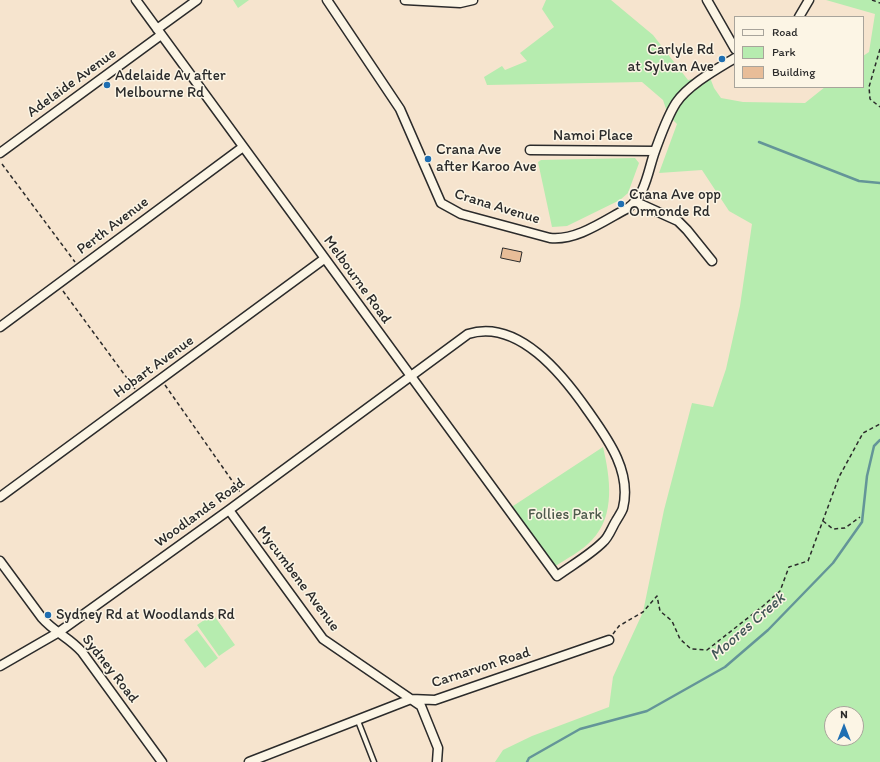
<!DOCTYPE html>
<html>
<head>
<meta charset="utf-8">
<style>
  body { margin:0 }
  #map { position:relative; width:880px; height:762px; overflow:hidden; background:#f6e4ce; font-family:Itim,sans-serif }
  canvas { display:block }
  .legend { position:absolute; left:734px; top:16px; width:130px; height:72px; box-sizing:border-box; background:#fcf5e5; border:1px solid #a8a49b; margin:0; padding:5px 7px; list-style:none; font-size:12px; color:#2b2b2b }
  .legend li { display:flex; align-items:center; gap:8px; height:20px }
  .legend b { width:20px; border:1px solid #a8a49b }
  .north { position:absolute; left:824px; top:706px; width:40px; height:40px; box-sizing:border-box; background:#fcf5e5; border:1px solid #a8a49b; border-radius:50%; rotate:0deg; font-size:11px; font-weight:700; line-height:16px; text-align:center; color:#2b2b2b }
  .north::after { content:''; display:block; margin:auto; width:14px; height:18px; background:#1f6fb2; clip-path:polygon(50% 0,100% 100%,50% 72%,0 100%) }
</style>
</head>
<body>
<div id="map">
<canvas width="880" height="762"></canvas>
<ul class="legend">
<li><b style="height:5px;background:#fcf5e5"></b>Road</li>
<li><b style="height:11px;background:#b6ecaf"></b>Park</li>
<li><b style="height:11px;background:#e8bd98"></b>Building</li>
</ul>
<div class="north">N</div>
</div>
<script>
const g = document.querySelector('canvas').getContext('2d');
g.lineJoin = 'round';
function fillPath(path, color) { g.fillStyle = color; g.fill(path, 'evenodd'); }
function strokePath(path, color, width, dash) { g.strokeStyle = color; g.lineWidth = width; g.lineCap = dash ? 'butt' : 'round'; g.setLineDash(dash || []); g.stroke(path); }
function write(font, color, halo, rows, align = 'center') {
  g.font = font + ' Itim,sans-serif'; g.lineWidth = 3; g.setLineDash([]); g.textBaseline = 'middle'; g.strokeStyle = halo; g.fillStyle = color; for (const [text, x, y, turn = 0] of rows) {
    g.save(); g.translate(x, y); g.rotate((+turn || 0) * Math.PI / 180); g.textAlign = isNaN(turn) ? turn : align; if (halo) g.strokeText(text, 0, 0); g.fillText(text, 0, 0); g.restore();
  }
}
fillPath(new Path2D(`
  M233 0H249L238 8Z
  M546 0H611L653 35 688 80 709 75 714 88 721 98 743 102 805 103 825 87H863V56L869 52 875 14 826 0H880V762H495L503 750 532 736 609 707 613 677 643 612 664 510 692 403 713 407 726 369 740 306 752 224 729 211 702 170 659 173 677 124 668 115 663 100 642 82 487 85 484 77 502 66 505 70 527 61 520 53 554 27 542 9ZM832 714H856V738H832Z
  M635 158 639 163 628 193 620 200 567 226 552 227 538 162 541 160Z
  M603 447C610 477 616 515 592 540 582 551 566 559 554 567L510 508Z
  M213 614 235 645 219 656 197 625Z
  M197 630 218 658 205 668 184 640Z`), '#b6ecaf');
strokePath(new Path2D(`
  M759 142 859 181 880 183
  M527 762 529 758 580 729 647 711 725 667 768 630 833 563 862 522 867 476 874 446 880 440`), '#649598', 2.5);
const building = new Path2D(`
  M503 248 522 252 520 262 501 258Z`);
fillPath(building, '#e8bd98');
strokePath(building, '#2b2b2b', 1);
const service = new Path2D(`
  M358 721 374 762`);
const minor = new Path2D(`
  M327 0 400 109 441 203 461 214 550 238C577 241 605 220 628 208 646 195 648 170 655 151 661 135 667 117 676 103 688 85 717 69 735 58
  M405 0 460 3 473 0
  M707 0 735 49
  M799 17 809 0
  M157 29 197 0
  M530 150 655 151
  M0 153 161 35
  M636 202 678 221 687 230 712 261
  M0 327 243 147
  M0 497 324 259
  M229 510 323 639 421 706 438 748 437 762
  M0 561 42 618C54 632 70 638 82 652L162 762
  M0 666 59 632 229 510 468 334C518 318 563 375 588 411 607 438 632 471 623 508 622 512 618 517 616 521 612 527 609 537 603 542 590 555 572 565 557 576 416 384 277 191 136 0
  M249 762 411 699 435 700 609 640`);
strokePath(service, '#2b2b2b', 7);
strokePath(minor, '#2b2b2b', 11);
strokePath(new Path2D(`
  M872 0 880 3
  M880 49 869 87 870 99 880 107
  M2 164 75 262
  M63 291 135 389
  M165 385 240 492
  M823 521 833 529 845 528 860 517
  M613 634 619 626 643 612 657 596 660 611 672 621 680 639 691 649 707 650 763 606 780 591 789 567 808 561 839 477 863 433 880 424`), '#2b2b2b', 1.5, [4, 3]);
strokePath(service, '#fcf5e5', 4);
strokePath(minor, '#fcf5e5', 8);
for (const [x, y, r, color] of [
  [722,59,4,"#1f6fb2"],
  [107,85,4,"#1f6fb2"],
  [428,159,4,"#1f6fb2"],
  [621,204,4,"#1f6fb2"],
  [48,615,4,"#1f6fb2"]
]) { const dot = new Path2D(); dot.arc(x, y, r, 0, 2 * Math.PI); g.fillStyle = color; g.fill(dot); strokePath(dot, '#fcf5e5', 1.5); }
write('15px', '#2b2b2b', '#fcf5e5', [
  ["Carlyle Rd",714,50,"right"],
  ["at Sylvan Ave",714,67,"right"],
  ["Adelaide Av after",115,76],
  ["Melbourne Rd",115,93],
  ["Crana Ave",436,150],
  ["after Karoo Ave",436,167],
  ["Crana Ave opp",629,195],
  ["Ormonde Rd",629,212],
  ["Sydney Rd at Woodlands Rd",56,615]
], 'left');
write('15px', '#2b2b2b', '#fcf5e5', [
  ["Adelaide Avenue",72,83,-36],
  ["Namoi Place",593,136],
  ["Crana Avenue",497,207,17],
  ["Perth Avenue",113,226,-37],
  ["Melbourne Road",357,280,54],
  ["Hobart Avenue",154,367,-36],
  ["Woodlands Road",200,513,-36],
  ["Mycumbene Avenue",298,579,53],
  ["Carnarvon Road",481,668,-18],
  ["Sydney Road",110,669,52]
]);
write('15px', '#4e5b4c', '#fcf5e5', [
  ["Follies Park",565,515]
]);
write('italic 16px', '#435758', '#fcf5e5', [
  ["Moores Creek",748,627,-41]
]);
</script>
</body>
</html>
